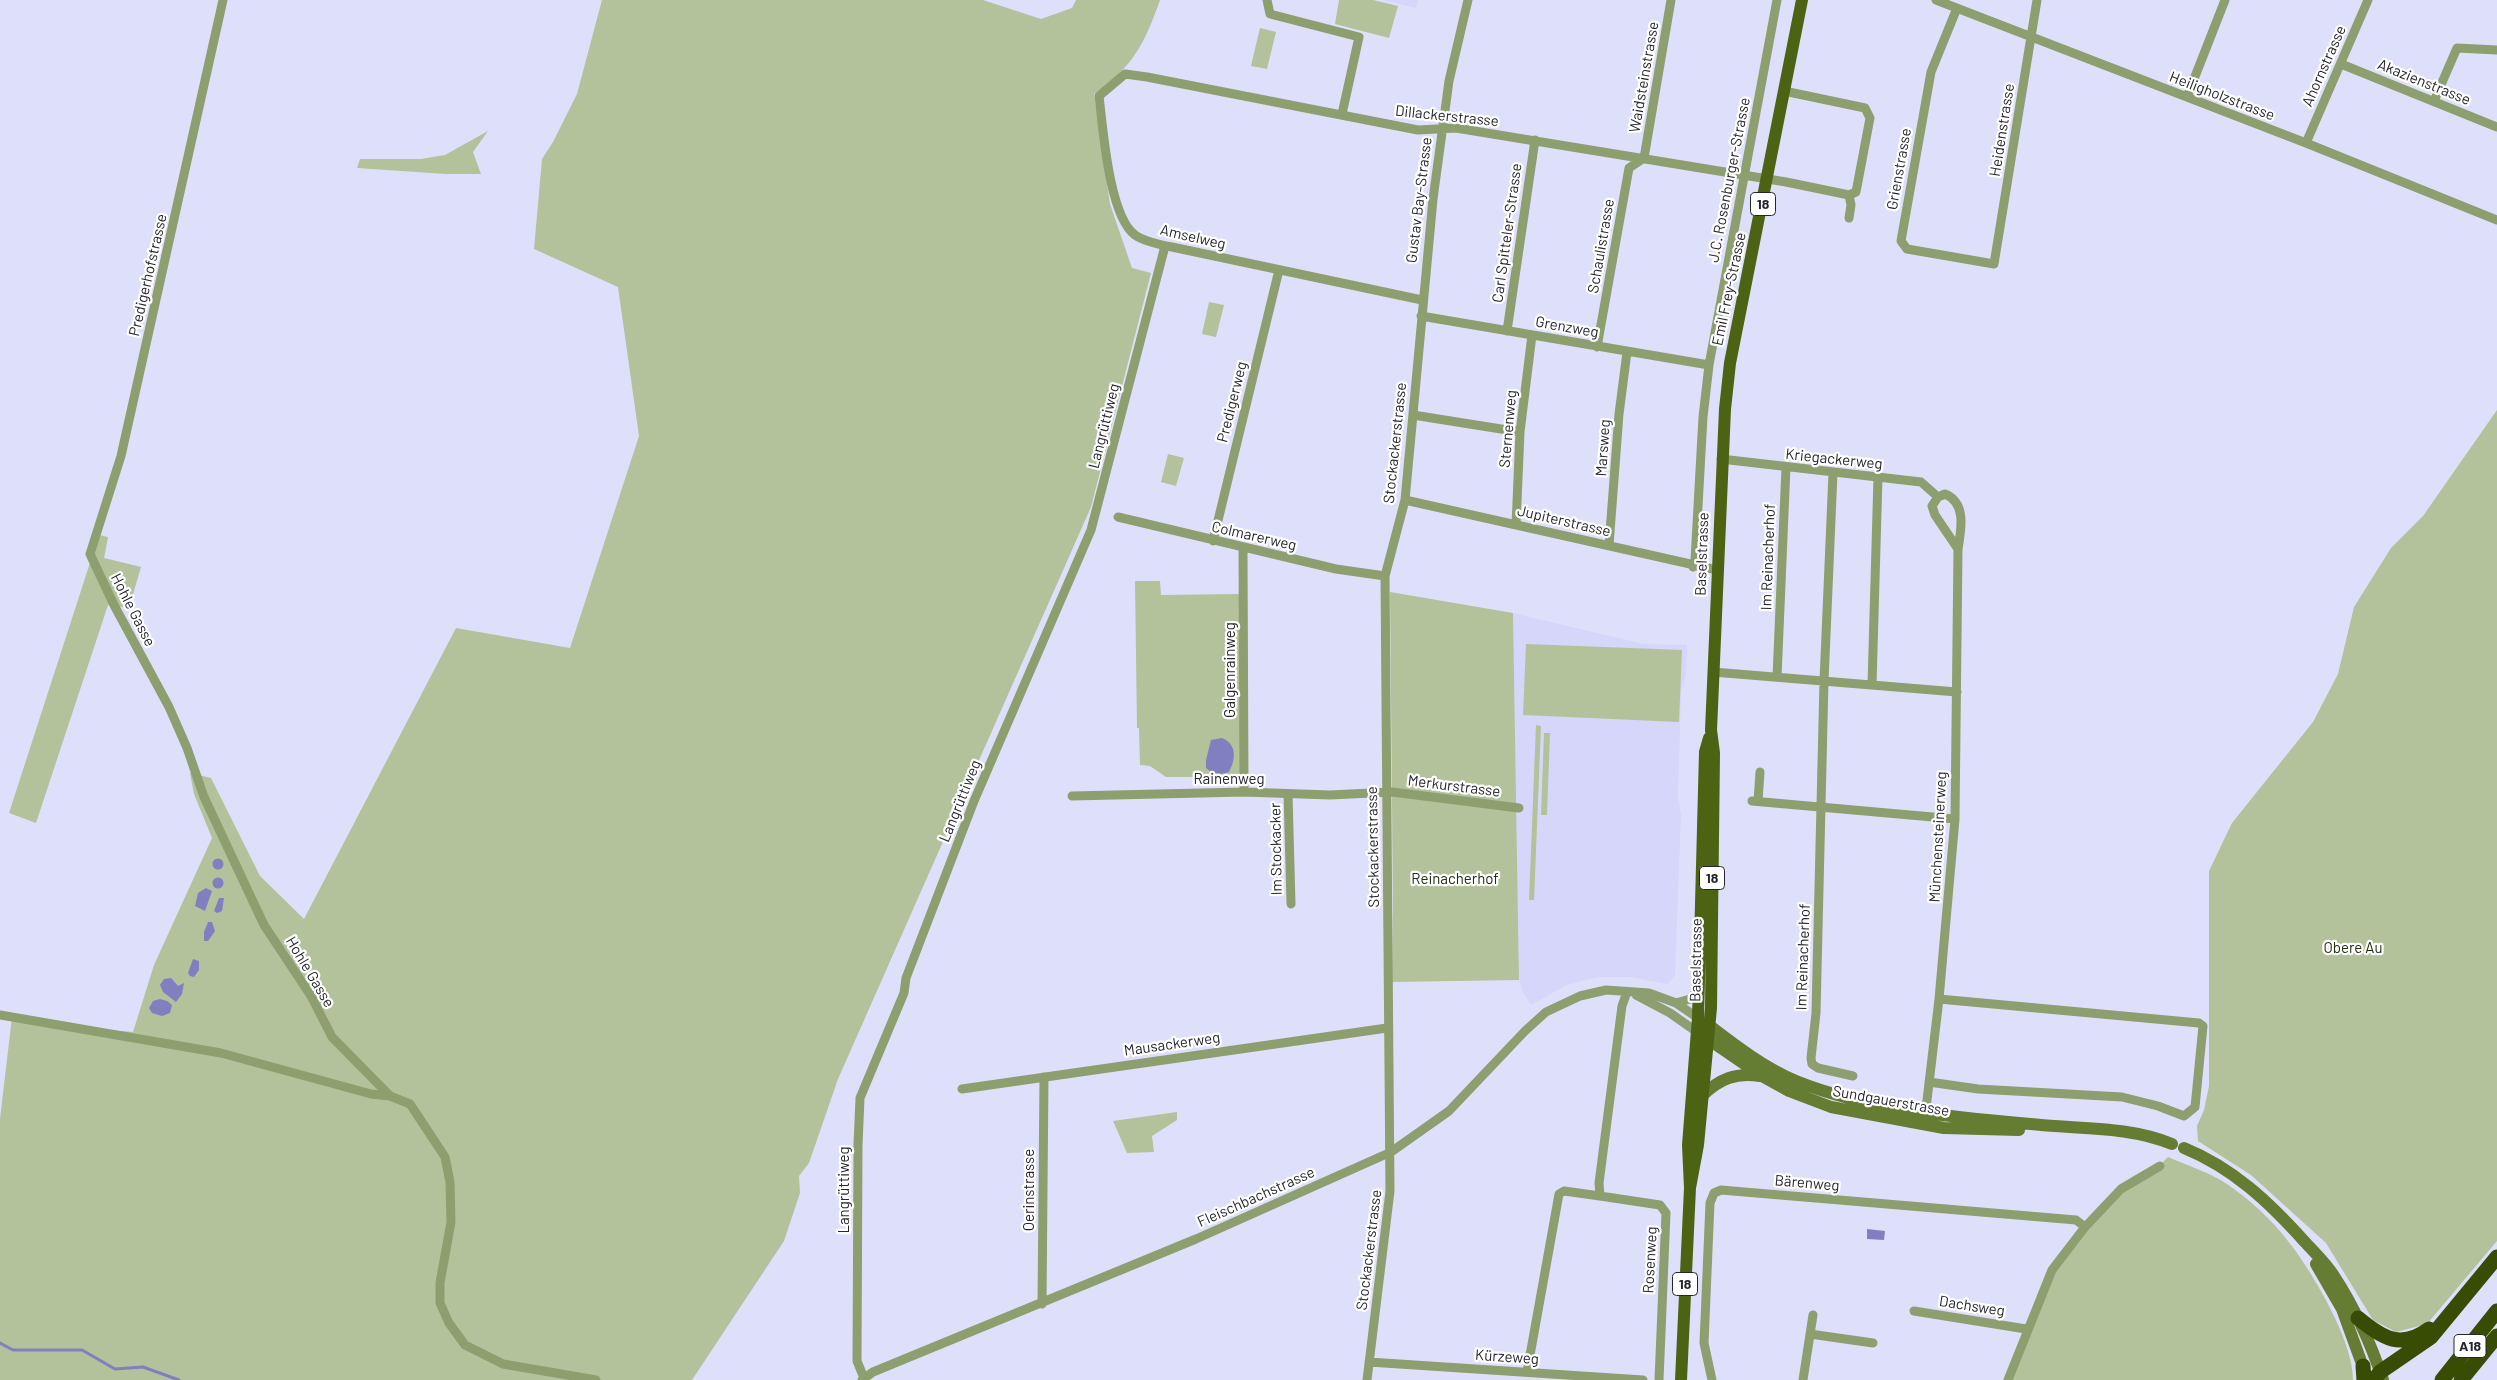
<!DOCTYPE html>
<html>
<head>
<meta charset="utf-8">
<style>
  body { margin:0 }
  canvas { display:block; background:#dedffb }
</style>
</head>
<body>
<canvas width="2497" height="1380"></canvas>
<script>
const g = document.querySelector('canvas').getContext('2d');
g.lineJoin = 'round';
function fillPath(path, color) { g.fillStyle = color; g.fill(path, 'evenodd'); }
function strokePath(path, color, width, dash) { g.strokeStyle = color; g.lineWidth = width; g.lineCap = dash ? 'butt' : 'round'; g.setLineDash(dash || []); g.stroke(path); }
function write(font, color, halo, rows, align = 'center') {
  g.font = font + ' Barlow,sans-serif'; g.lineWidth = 4.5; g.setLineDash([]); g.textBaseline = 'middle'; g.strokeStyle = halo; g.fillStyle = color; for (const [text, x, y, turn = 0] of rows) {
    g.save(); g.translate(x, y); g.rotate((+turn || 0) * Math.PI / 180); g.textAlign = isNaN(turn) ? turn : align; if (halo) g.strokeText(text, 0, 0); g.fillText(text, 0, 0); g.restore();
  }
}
fillPath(new Path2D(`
  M1383 0H1418L1416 8Z
  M1513 613 1643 644 1687 645 1686 675 1681 692 1678 797 1681 814 1675 975 1668 984 1630 977H1598L1567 985 1531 1005 1523 993 1519 980Z`), '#d5d6fa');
fillPath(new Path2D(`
  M602 0H983L1041 19 1072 8 1076 0H1160C1144 45 1134 65 1094 94L1110 204 1132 268 1151 273 1091 507 838 1079 809 1163 799 1176 800 1193 784 1241 692 1380H0V1119L12 1017 53 1025 133 1032 154 965 212 838 194 794 190 773 211 778 260 876 304 919 456 628 570 648 639 436 618 287 534 249 542 159 553 142 577 94Z
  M1339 0H1373L1398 6 1389 38 1335 24Z
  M1260 28 1276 32 1267 69 1251 66Z
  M488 131 473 152 481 174H446L357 168 360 159H421L445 155Z
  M1209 302 1224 305 1216 337 1202 334Z
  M2497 410V1241L2427 1324 2396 1332 2373 1320 2326 1243 2251 1175 2198 1141 2197 1126 2204 1110 2209 1086V871L2232 823 2313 722 2338 674 2354 607 2391 548 2423 516Z
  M1168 454 1184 458 1176 486 1161 482Z
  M99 535 108 537 104 558 141 567 129 608 108 605 36 823 9 813Z
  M1135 581H1160L1161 595 1240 594 1243 783 1196 784 1194 777H1166L1150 766 1140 765 1139 728H1137Z
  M1390 592 1513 613 1519 980 1392 982 1393 908Z
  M1526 644 1682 650 1679 722 1523 715Z
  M1536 725 1541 726 1534 900H1529Z
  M1544 733H1550L1547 815H1541Z
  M1177 1112V1120L1152 1136 1154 1152 1127 1153 1113 1121Z
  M2168 1157C2188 1166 2209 1172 2227 1184 2249 1199 2272 1220 2288 1241 2312 1271 2354 1342 2353 1380H2008L2052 1270 2121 1189 2159 1166Z`), '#b3c29a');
fillPath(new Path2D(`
  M1222 738C1237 744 1236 759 1229 772 1221 775 1213 774 1206 768V760L1211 740Z
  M212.5 864a5.5 5.5 0 1 1 11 0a5.5 5.5 0 1 1-11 0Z
  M212.5 883a5.5 5.5 0 1 1 11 0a5.5 5.5 0 1 1-11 0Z
  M206 888 212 891 205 911 195 906 198 893Z
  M219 898H224L222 911 217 913 214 911Z
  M208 922H212L215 931 208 941H204V932Z
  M193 959 199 961V970L194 977 190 976 188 973Z
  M171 978 178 986 184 983 182 994 176 1002 163 992 160 985 164 979Z
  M160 999 167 1001 172 1005 170 1013 162 1016 152 1013 149 1008 153 1001Z
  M1867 1229 1885 1231 1884 1240 1867 1239Z`), '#817fbf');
strokePath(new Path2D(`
  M0 1343 13 1350H82L115 1369 143 1367 179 1380`), '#817fbf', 3);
strokePath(new Path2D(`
  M223 0 121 456 90 554 114 605 169 707 187 748 204 797 264 925 311 996 332 1037 390 1096 410 1104 445 1157 450 1182 451 1222 440 1283V1303L449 1323 465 1345 503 1364 596 1380
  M1267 0 1270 14 1359 37 1342 114
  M1936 0 2306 143 2497 220
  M1957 8 1931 72 1901 241 1907 249 1994 264 2037 0
  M2341 64 2497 127
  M2187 97 2225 0
  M2434 101 2457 48 2497 50
  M2306 143 2368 0
  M1849 195 1851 205 1849 218
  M1422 300 1172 247C1161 245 1144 241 1135 235 1109 216 1103 128 1099 96L1125 74 1147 77 1418 130 1456 128 1786 182 1849 195 1856 192 1870 118 1865 108 1784 91
  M1421 316 1709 365
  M1507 331 1535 140
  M1597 347 1629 168 1644 158 1671 0
  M1413 415 1520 432
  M1721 459 1921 482 1938 497
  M1833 473 1824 681 1816 1013 1811 1058 1812 1064 1818 1068 1853 1076
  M1405 500 1717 570
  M1118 517 1336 569 1385 576
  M1516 525 1520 432 1532 335
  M1213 541 1279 270
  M1609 545 1619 414 1627 352
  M1243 548 1244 792
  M1693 567 1695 560 1703 417 1709 365 1777 0
  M1713 672 1957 692
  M1777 677 1786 467
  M1872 685 1878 477
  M1288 794 1291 904
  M1072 796 1244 792 1330 795 1392 792 1519 808
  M1752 801 1955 819
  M1758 801 1760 772
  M1627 992 1622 1006 1599 1183 1600 1196 1660 1205 1666 1213 1659 1380
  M1636 995 1670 1013 1697 1032
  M1676 1003 1690 999 1699 988
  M0 1015 221 1053 371 1094 390 1096
  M1929 1082 1978 1089 2122 1097 2158 1106 2184 1116 2195 1107 2203 1026 2199 1023 1939 999
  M962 1089 1387 1028
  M1925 1117 1939 999 1955 819 1958 549C1961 530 1967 503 1945 494L1938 497 1932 506 1935 515 1958 549
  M1042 1304 1044 1077
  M1914 1311 2026 1329
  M1810 1334 1873 1343
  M1369 1362 1643 1380
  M1527 1372 1559 1194 1564 1191 1600 1196
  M864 1378 857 1361 858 1145 860 1098 904 993 906 978 974 801 1091 530 1165 246
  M862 1380 873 1372 1196 1239 1391 1152 1449 1111 1525 1031 1546 1012 1580 996 1606 990 1649 993 1676 1003 1698 1018
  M1367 1380 1390 1191 1385 576 1405 500 1433 199 1449 81 1468 0
  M1712 1380 1704 1343 1710 1203 1714 1193 1721 1190 2076 1220 2085 1227
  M1803 1380 1813 1315
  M2008 1380 2052 1270 2085 1227 2121 1189 2160 1166`), '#8d9f6f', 9);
strokePath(new Path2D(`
  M1710 1026C1736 1046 1765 1068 1796 1081 1870 1111 1962 1118 2041 1125 2085 1129 2131 1127 2172 1144
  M1708 1039 1762 1076 1789 1091 1831 1107 1944 1128 2019 1130
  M1702 1096C1719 1079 1736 1072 1760 1076
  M2184 1148C2233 1168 2269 1202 2304 1241 2314 1252 2326 1263 2334 1276 2355 1308 2371 1344 2383 1380
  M2316 1264 2342 1309 2366 1375`), '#657d32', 12);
strokePath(new Path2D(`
  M1690 1188 1698 1145 1711 1008 1714 753 1711 730 1725 409 1730 363 1802 0
  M1681 1380 1690 1188 1688 1145 1698 1018 1705 752 1709 738`), '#4c6313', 12);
strokePath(new Path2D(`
  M2358 1318C2382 1338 2401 1350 2429 1329
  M2363 1366 2364 1380
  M2374 1380 2380 1372 2431 1337 2497 1257
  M2442 1380 2497 1311
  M2461 1380 2497 1336`), '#394c04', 15);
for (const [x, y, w] of [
  [1763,204,25],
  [1712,878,25],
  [1685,1284,25],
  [2470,1346,32]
]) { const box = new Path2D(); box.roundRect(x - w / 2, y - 11.5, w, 23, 4); g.fillStyle = '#fff'; g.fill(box); strokePath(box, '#24252f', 1); }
write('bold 14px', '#24252f', null, [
  ["18",1763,204],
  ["18",1712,878],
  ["18",1685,1284],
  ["A18",2470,1346]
]);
write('15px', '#24252f', '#fff', [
  ["Ahornstrasse",2324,66,-66],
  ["Waidsteinstrasse",1644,77,-80],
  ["Akazienstrasse",2424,82,22],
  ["Heiligholzstrasse",2222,96,21],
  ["Dillackerstrasse",1447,116,6],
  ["Heidenstrasse",2002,130,-81],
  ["Grienstrasse",1899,169,-80],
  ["J.C. Rosenburger-Strasse",1729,180,-79],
  ["Gustav Bay-Strasse",1419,200,-83],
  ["Carl Spitteler-Strasse",1507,233,-82],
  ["Amselweg",1193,237,13],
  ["Schaulistrasse",1601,246,-80],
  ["Predigerhofstrasse",148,275,-77],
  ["Emil Frey-Strasse",1729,289,-78],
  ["Grenzweg",1567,327,10],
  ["Predigerweg",1232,402,-76],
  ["Langrüttiweg",1104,426,-76],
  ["Sternenweg",1508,429,-85],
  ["Stockackerstrasse",1395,443,-84],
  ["Marsweg",1603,448,-86],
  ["Kriegackerweg",1834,459,6],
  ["Jupiterstrasse",1564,521,13],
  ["Colmarerweg",1254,536,13],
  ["Baselstrasse",1702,554,-88],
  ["Im Reinacherhof",1768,557,-88],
  ["Hohle Gasse",133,610,63],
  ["Galgenrainweg",1230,670,-90],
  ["Rainenweg",1229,779],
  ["Merkurstrasse",1454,786,7],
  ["Langrüttiweg",960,801,-68],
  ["Münchensteinerweg",1938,837,-87],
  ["Stockackerstrasse",1373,847,-91],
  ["Im Stockacker",1276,849,-91],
  ["Im Reinacherhof",1803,957,-88],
  ["Baselstrasse",1696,960,-89],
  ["Hohle Gasse",310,972,59],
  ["Mausackerweg",1172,1044,-8],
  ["Sundgauerstrasse",1891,1101,10],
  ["Bärenweg",1807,1183,5],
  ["Langrüttiweg",844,1190,-90],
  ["Oerinstrasse",1029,1190,-90],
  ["Fleischbachstrasse",1256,1197,-24],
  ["Stockackerstrasse",1369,1250,-83],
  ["Rosenweg",1650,1260,-87],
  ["Dachsweg",1972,1306,9],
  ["Kürzeweg",1507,1357,4]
]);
write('15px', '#232d0f', '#fff', [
  ["Reinacherhof",1455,879],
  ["Obere Au",2353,948]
]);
</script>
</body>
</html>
